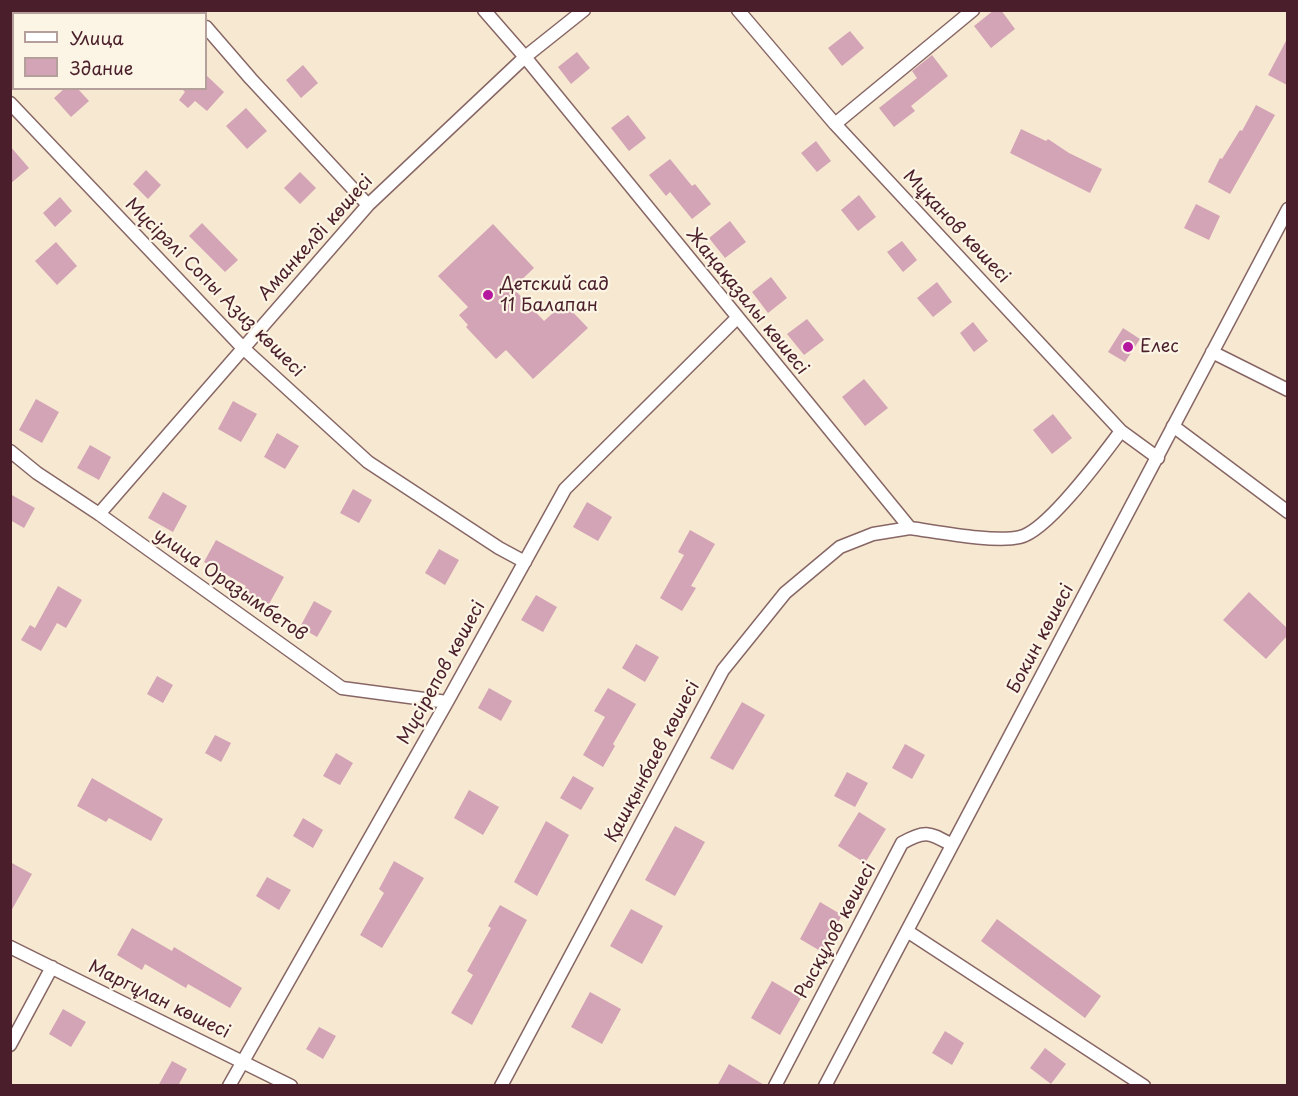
<!DOCTYPE html>
<html>
<head>
<meta charset="utf-8">
<style>
  body { margin:0 }
  #map { position:relative; width:1298px; height:1096px; overflow:hidden; background:#f7e9d1; font-family:"Playpen Sans",sans-serif }
  canvas { display:block }
  .frame { position:absolute; inset:0; border:12px solid #4a1f2b; pointer-events:none }
  .legend { position:absolute; left:12px; top:12px; width:195px; height:78px; box-sizing:border-box; background:#fcf5e5; border:2px solid #b59f9b; margin:0; padding:8px 10px; list-style:none; font-size:18px; color:#4a1f2b }
  .legend li { display:flex; align-items:center; gap:12px; height:30px }
  .legend b { width:30px; border:2px solid #b59f9b }
</style>
</head>
<body>
<div id="map">
<canvas width="1298" height="1096"></canvas>
<div class="frame"></div>
<ul class="legend">
<li><b style="height:8px;background:#fff"></b>Улица</li>
<li><b style="height:16px;background:#d3a3b6"></b>Здание</li>
</ul>
</div>
<script>
const g = document.querySelector('canvas').getContext('2d');
g.lineJoin = 'round';
function fillPath(path, color) { g.fillStyle = color; g.fill(path, 'evenodd'); }
function strokePath(path, color, width, dash) { g.strokeStyle = color; g.lineWidth = width; g.lineCap = dash ? 'butt' : 'round'; g.setLineDash(dash || []); g.stroke(path); }
function write(font, color, halo, rows, align = 'center') {
  g.font = font + ' "Playpen Sans",sans-serif'; g.lineWidth = 4.5; g.setLineDash([]); g.textBaseline = 'middle'; g.strokeStyle = halo; g.fillStyle = color; for (const [text, x, y, turn = 0] of rows) {
    g.save(); g.translate(x, y); g.rotate((+turn || 0) * Math.PI / 180); g.textAlign = isNaN(turn) ? turn : align; if (halo) g.strokeText(text, 0, 0); g.fillText(text, 0, 0); g.restore();
  }
}
fillPath(new Path2D(`
  M994 10H1001L1015 29 991 48 974 26Z
  M850 31 864 48 842 66 828 48Z
  M1287 39V85L1268 75Z
  M577 52 590 68 571 84 558 67Z
  M932 55 948 76 911 106 915 111 894 127 879 108 917 78 912 71Z
  M303 65 318 83 301 98 286 80Z
  M206 75 224 92 207 111 195 101 188 108 179 100 185 92 181 88H206Z
  M65 88H77L89 101 71 117 54 98Z
  M1256 105 1275 115 1230 194 1208 182 1220 158 1222 159 1240 130 1242 131Z
  M246 108 267 131 247 149 226 126Z
  M628 115 646 138 629 151 611 128Z
  M1021 129 1046 141 1048 139 1069 153 1102 169 1090 193 1010 153Z
  M816 141 831 161 817 172 801 153Z
  M10 146 29 168 10 184Z
  M670 159 692 186 695 184 711 204 692 219 670 192 666 196 649 175Z
  M146 170 161 185 148 199 133 184Z
  M300 172 316 188 300 204 284 188Z
  M859 195 876 217 858 231 841 210Z
  M60 197 72 211 55 227 43 213Z
  M1196 204 1220 216 1209 240 1184 228Z
  M730 221 746 242 725 258 709 238Z
  M202 223 238 260 225 272 189 236Z
  M493 224 534 268 513 288 544 321 564 303 588 328 533 379 506 350 496 359 466 327 468 325 459 315 468 307 438 276Z
  M902 241 917 260 903 272 887 252Z
  M56 242 77 266 57 285 35 261Z
  M771 277 787 298 768 313 752 292Z
  M937 282 952 302 933 317 917 298Z
  M807 319 824 340 804 355 787 334Z
  M973 322 988 341 974 352 960 333Z
  M1123 328 1140 339 1125 362 1108 352Z
  M864 379 888 408 865 426 842 397Z
  M36 399 59 412 42 443 19 430Z
  M233 401 257 414 241 442 218 429Z
  M1053 414 1072 438 1052 454 1033 430Z
  M277 433 299 446 285 469 264 457Z
  M90 445 111 457 99 480 77 468Z
  M353 489 372 500 359 523 340 513Z
  M163 492 187 506 173 532 148 518Z
  M10 494 35 508 24 528 10 520Z
  M587 502 612 517 598 541 573 527Z
  M690 530 715 544 691 586 696 588 682 611 660 598 684 555 678 552Z
  M216 540 284 577 269 604 244 590 246 586 204 562Z
  M439 549 459 560 445 585 425 573Z
  M58 586 82 600 66 628 57 623 41 651 21 640 30 625 35 628Z
  M1249 592 1287 628V636L1266 659 1223 620Z
  M536 595 557 607 543 632 521 620Z
  M314 601 332 611 317 637 300 627Z
  M636 644 659 657 645 682 622 668Z
  M157 676 173 685 163 703 147 694Z
  M489 688 512 701 501 721 478 708Z
  M608 688 636 704 613 744 615 746 603 767 583 755 605 717 594 711Z
  M742 702 765 715 733 770 710 758Z
  M215 735 231 743 221 762 205 753Z
  M905 744 925 755 912 779 892 768Z
  M336 753 353 763 340 785 323 776Z
  M847 772 868 783 855 807 834 796Z
  M573 776 594 788 581 810 560 798Z
  M92 778 163 819 151 841 109 818 106 822 77 806Z
  M469 790 499 807 483 835 454 818Z
  M859 812 886 829 865 863 838 846Z
  M303 818 323 830 313 848 293 836Z
  M546 821 569 835 537 896 514 882Z
  M675 826 705 842 675 896 645 880Z
  M394 861 424 878 382 948 360 935 384 893 379 889Z
  M10 862 32 874 10 913Z
  M267 877 291 890 279 910 256 896Z
  M820 902 842 915 822 952 800 939Z
  M500 905 527 920 472 1025 451 1013 473 975 467 971 491 928 488 926Z
  M631 909 663 926 642 964 610 946Z
  M997 919 1101 996 1085 1018 981 941Z
  M132 928 172 951 174 947 242 988 230 1008 188 984 186 988 145 964 142 970 117 955Z
  M772 981 801 998 780 1035 751 1018Z
  M590 992 621 1009 602 1044 571 1027Z
  M63 1009 86 1022 71 1047 49 1034Z
  M319 1027 336 1036 323 1059 306 1049Z
  M945 1031 964 1043 952 1065 932 1053Z
  M1045 1048 1066 1064 1051 1084 1030 1068Z
  M172 1061 187 1069 178 1086H158Z
  M729 1064 766 1086H717Z`), '#d3a3b6');
const minor = new Path2D(`
  M191 10 194 14
  M484 10 525 57 910 528C939 532 994 543 1020 537 1048 531 1103 455 1121 431
  M738 10 835 124 1121 431 1158 458
  M206 27 251 79 368 205
  M10 103 243 348 368 462 499 548 525 562
  M835 124 973 10
  M1212 352 1288 390
  M1173 426 1288 512
  M10 451 37 473 99 514 342 688 447 702
  M99 514 368 205 525 57 584 10
  M907 931 1144 1086
  M10 947 291 1086
  M10 1045 52 967
  M229 1086 447 702 565 489 737 318
  M501 1086 723 670 785 593 840 547 873 534 910 528
  M775 1086 902 843C926 829 930 833 952 845
  M825 1086 1288 209`);
strokePath(minor, '#876665', 15);
strokePath(minor, '#fff', 12);
for (const [x, y, r, color] of [
  [488,295,6,"#b5179e"],
  [1128,347,6,"#b5179e"]
]) { const dot = new Path2D(); dot.arc(x, y, r, 0, 2 * Math.PI); g.fillStyle = color; g.fill(dot); strokePath(dot, '#fcf5e5', 2); }
write('18px', '#4a1f2b', '#fcf5e5', [
  ["Мұқанов көшесі",956,227,47],
  ["Аманкелді көшесі",316,238,-48],
  ["Мүсірәлі Сопы Азиз көшесі",214,288,45],
  ["Жаңақазалы көшесі",747,302,51],
  ["улица Оразымбетов",230,585,35],
  ["Бокин көшесі",1041,639,-62],
  ["Мүсірепов көшесі",442,673,-61],
  ["Қашқынбаев көшесі",653,762,-62],
  ["Рысқұлов көшесі",836,931,-62],
  ["Маргұлан көшесі",159,1000,26]
]);
write('18px', '#4a1f2b', '#fcf5e5', [
  ["Детский сад",500,285],
  ["11 Балапан",500,306],
  ["Елес",1140,347]
], 'left');
</script>
</body>
</html>
